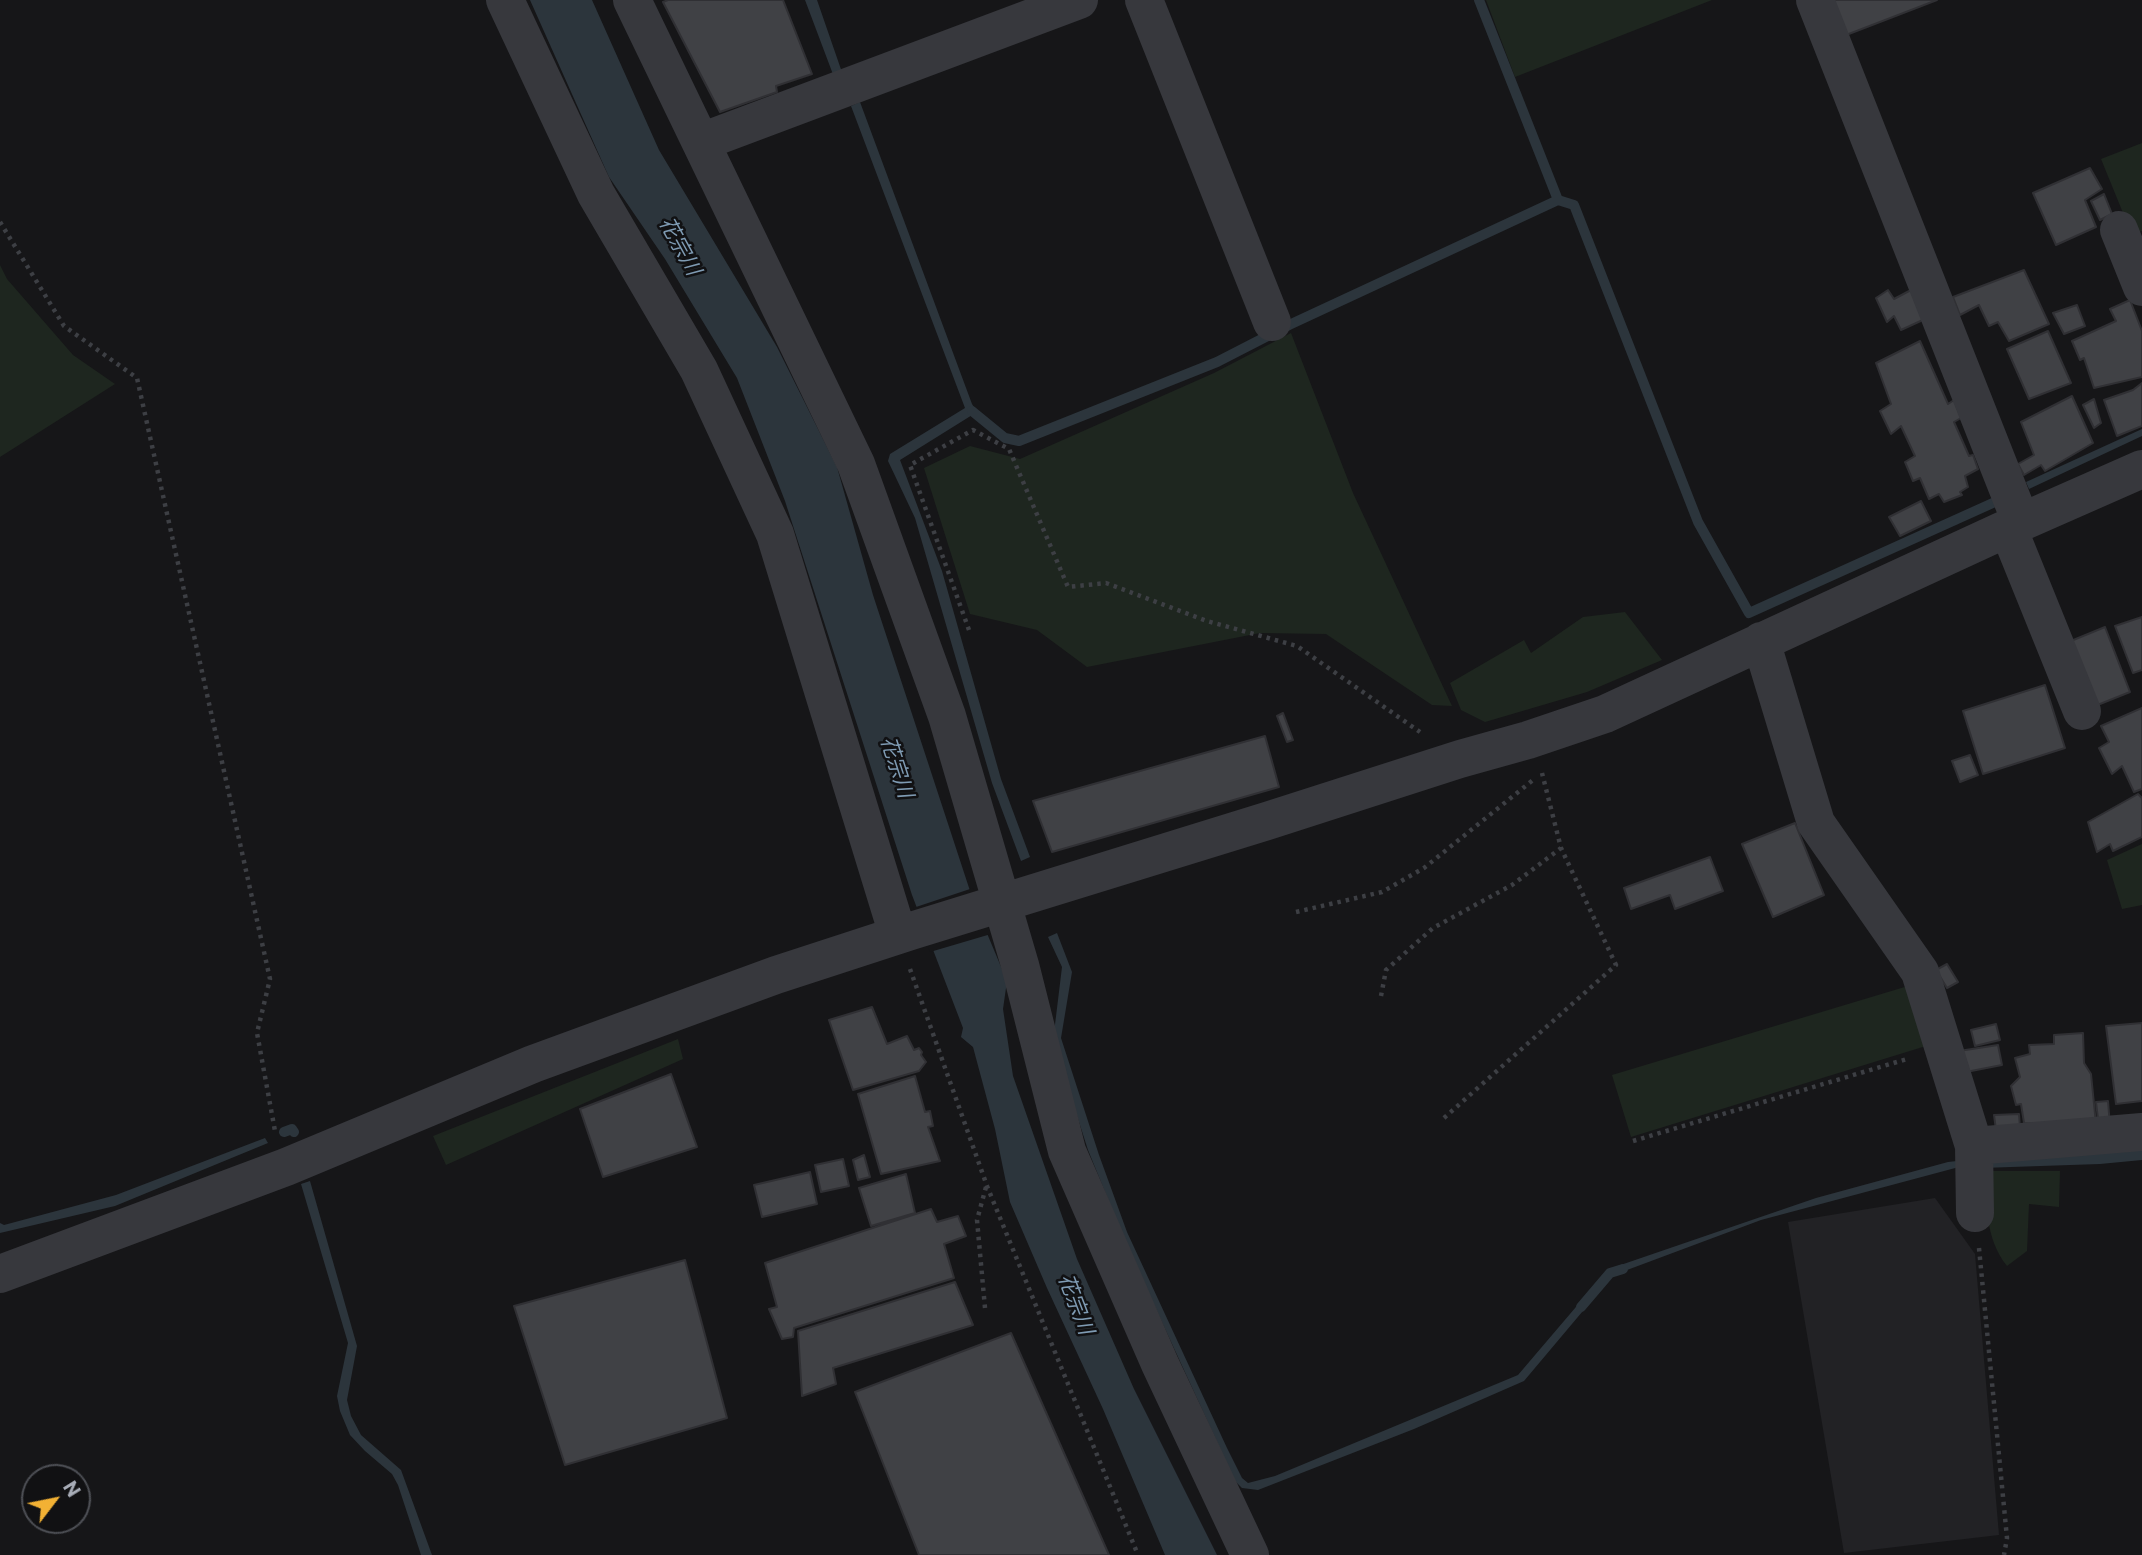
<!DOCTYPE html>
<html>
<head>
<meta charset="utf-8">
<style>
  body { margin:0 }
  #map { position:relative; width:2142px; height:1555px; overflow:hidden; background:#161618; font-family:Commissioner,sans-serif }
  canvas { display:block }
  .north { position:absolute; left:21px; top:1464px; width:70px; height:70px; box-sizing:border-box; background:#111113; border:2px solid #4d4f55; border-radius:50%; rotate:58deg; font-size:19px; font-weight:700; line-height:28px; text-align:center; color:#a8adb8 }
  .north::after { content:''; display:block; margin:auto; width:24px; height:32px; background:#f2b134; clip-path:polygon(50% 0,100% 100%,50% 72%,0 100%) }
</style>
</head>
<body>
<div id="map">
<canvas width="2142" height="1555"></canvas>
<div class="north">N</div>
</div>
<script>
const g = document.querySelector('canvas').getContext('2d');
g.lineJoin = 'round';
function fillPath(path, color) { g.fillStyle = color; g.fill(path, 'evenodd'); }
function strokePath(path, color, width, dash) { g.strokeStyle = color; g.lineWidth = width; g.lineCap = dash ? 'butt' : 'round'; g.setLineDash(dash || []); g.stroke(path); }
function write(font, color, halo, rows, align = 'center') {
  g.font = font + ' Commissioner,"Noto Sans JP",sans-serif'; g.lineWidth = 5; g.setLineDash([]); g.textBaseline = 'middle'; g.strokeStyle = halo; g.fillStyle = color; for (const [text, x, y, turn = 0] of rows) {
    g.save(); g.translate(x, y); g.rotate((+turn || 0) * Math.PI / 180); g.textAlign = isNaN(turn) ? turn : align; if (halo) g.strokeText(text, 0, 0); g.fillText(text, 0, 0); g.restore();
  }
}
fillPath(new Path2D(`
  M1935 1198 1975 1254 1999 1535 1844 1553 1788 1222Z`), '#222225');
fillPath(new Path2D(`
  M1486 0H1712L1515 77Z
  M2142 143V231L2132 235 2101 159Z
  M0 265 7 279 73 355 115 384 0 457Z
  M1291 333 1353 493 1452 706 1432 705 1326 634 1260 633 1087 667 1037 630 970 614 924 468 970 446 1020 459 1214 373Z
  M1625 612 1662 660 1587 692 1485 722 1461 710 1450 683 1524 640 1531 653 1583 617Z
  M2142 844V905L2122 909 2107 860Z
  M1908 986 1926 1046 1631 1137 1612 1075Z
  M678 1039 683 1059 446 1165 433 1136Z
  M1984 1171H2060L2059 1207 2029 1204 2027 1251 2007 1266C1985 1238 1987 1205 1984 1171Z`), '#1e261f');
fillPath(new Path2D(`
  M530 0H592L659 150 777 347 837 467 873 595 973 900 1007 981 1003 1009 1013 1076 1077 1259 1134 1389 1217 1555H1165L1103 1409 1047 1288 1010 1202 995 1129 973 1047 961 1037 963 1028 912 895 785 501 737 378 665 259 609 177Z
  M805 0H817L845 81 837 85Z
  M860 102 972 404 977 412 900 460 942 571 1001 779 1030 857 1021 861 992 783 915 518 888 461 890 454 965 408 851 106Z
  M2142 429V436L2029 489 2026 482Z
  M1057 933 1072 972 1061 1038 1099 1155 1127 1232 1227 1448 1242 1478 1248 1483 1275 1476 1518 1375 1587 1294 1593 1299 1524 1381 1414 1429 1258 1490 1242 1488 1235 1481 1127 1246 1088 1150 1053 1041 1062 967 1048 937Z
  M265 1138 268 1143 115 1206 0 1233V1223L4 1225 116 1195Z
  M2142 1150V1160L2100 1164 1982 1168 1984 1162Z
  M1957 1161 1959 1167 1761 1220 1611 1276 1606 1270 1816 1198 1948 1162Z
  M310 1181 357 1346 347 1400 351 1416 361 1435 401 1470 432 1555H421L398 1485 392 1474 365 1451 350 1435 340 1411 337 1396 348 1343 301 1184Z`), '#2c353c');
fillPath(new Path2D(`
  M973 888 991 934 930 952 913 908Z`), '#161618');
strokePath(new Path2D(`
  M1479 0 1558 200 1574 205 1698 522 1749 613 1995 502
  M972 411 1005 438 1019 441 1217 362 1289 325 1558 200
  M284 1132 292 1129 294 1132
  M1581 1307 1610 1273 1623 1269`), '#2c353c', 10);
const building = new Path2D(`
  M668 0H783L812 74 776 86 777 92 720 112 663 2Z
  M1827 0H1937L1841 37Z
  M2090 168 2102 189 2085 200 2096 227 2056 245 2033 193Z
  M2104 194 2112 214 2100 220 2091 201Z
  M2024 270 2049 324 2009 341 1998 322 1989 326 1979 305 1960 315 1953 297Z
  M1888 290 1894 299 1911 290 1925 319 1901 330 1894 316 1887 322 1876 298Z
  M2130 300 2142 331V377L2094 388 2084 358 2080 360 2072 341 2116 321 2110 309Z
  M2077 305 2085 326 2064 334 2053 313Z
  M2048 331 2071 383 2029 399 2007 349Z
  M1920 341 1948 404 1954 400 1961 418 1954 422 1969 456 1973 455 1978 469 1965 476 1968 487 1960 492 1962 495 1944 502 1939 494 1929 499 1920 478 1913 481 1905 462 1915 456 1901 426 1891 434 1880 411 1891 404 1876 363Z
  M2142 383V426L2117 436 2104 400 2133 390Z
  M2072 396 2093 443 2045 471 2041 465 2024 475 2018 464 2034 455 2021 422Z
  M2094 399 2101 423 2094 428 2083 405Z
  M1921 501 1931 521 1900 536 1889 517Z
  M2142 617V670L2133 673 2115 626Z
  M2105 627 2130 692 2095 706 2066 643Z
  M2045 685 2065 748 1983 774 1963 711Z
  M2142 708V789L2134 792 2122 766 2112 774 2099 748 2109 742 2101 726Z
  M1283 713 1293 740 1287 742 1277 716Z
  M1265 736 1279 787 1052 852 1033 801Z
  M1970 755 1978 775 1960 782 1952 761Z
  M2138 794 2142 798V837L2113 851 2110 844 2097 852 2088 822Z
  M1795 823 1824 895 1773 917 1742 844Z
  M1710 857 1723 891 1675 909 1670 895 1631 909 1624 888Z
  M1947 964 1958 982 1947 988 1936 970Z
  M872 1007 887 1044 907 1036 914 1050 919 1048 922 1052 921 1055 926 1062 919 1071 853 1090 829 1020Z
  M2142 1023V1101L2116 1104 2106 1026Z
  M1996 1024 2000 1040 1975 1046 1971 1030Z
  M2083 1033 2084 1063 2091 1074 2096 1124 2024 1123 2021 1104 2016 1105 2011 1086 2020 1077 2015 1058 2030 1054 2029 1045 2054 1044V1035Z
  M1998 1045 2002 1065 1966 1072 1959 1051Z
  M671 1074 697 1147 603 1177 580 1109Z
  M915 1076 925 1112 930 1111 933 1126 928 1127 940 1161 881 1174 858 1094Z
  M2108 1101 2110 1126 2099 1127 2096 1102Z
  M2019 1114 2020 1128 1996 1130 1994 1115Z
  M864 1155 870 1177 858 1180 853 1160Z
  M843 1159 849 1186 821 1192 815 1165Z
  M810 1172 817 1204 762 1217 754 1185Z
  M906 1174 915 1213 871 1226 859 1188Z
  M931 1209 937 1222 958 1216 966 1236 944 1244 954 1278 794 1328 793 1337 782 1339 769 1309 777 1307 765 1263Z
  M685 1260 727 1418 565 1465 514 1306Z
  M955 1282 973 1325 833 1368 836 1384 802 1396 798 1331Z
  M1011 1333 1109 1555H919L855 1392Z`);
fillPath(building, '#404145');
strokePath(building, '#303034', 2);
strokePath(new Path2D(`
  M0 222 64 326 137 378 270 979 257 1033 275 1131
  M969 630 910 465 973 430 1009 449 1068 587 1106 583 1207 621 1297 646 1420 732
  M1296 912 1382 892 1424 868 1533 780
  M910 969 987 1186 1138 1555
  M1381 996 1386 970 1433 928 1512 885 1561 848
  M1444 1118 1616 965 1561 848 1542 773
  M1633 1141 1907 1059
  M1979 1248 2007 1538 2004 1555
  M985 1308 977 1220 986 1187`), '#3d3f44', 4.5, [3.5, 5]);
strokePath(new Path2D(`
  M505 0 596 194 699 370 775 534 898 935
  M632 0 856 464 947 716 1020 965 1067 1151 1160 1364 1250 1555
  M1144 0 1272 322
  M1815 0 2021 522
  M701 142 1079 0
  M2119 230 2142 287
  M2008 528 2082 711
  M1761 641 1816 823 1920 972 1974 1146 1975 1213
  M1974 1146 2142 1132
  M0 1274 286 1167 533 1064 776 975 911 931 1267 821 1460 759 1528 740 1605 714 2008 528 2142 469`), '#37383d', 38);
write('italic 21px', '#7f9bb3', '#111113', [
  ["花宗川",680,246,61],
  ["花宗川",897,767,72],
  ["花宗川",1076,1304,69]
]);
</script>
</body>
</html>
